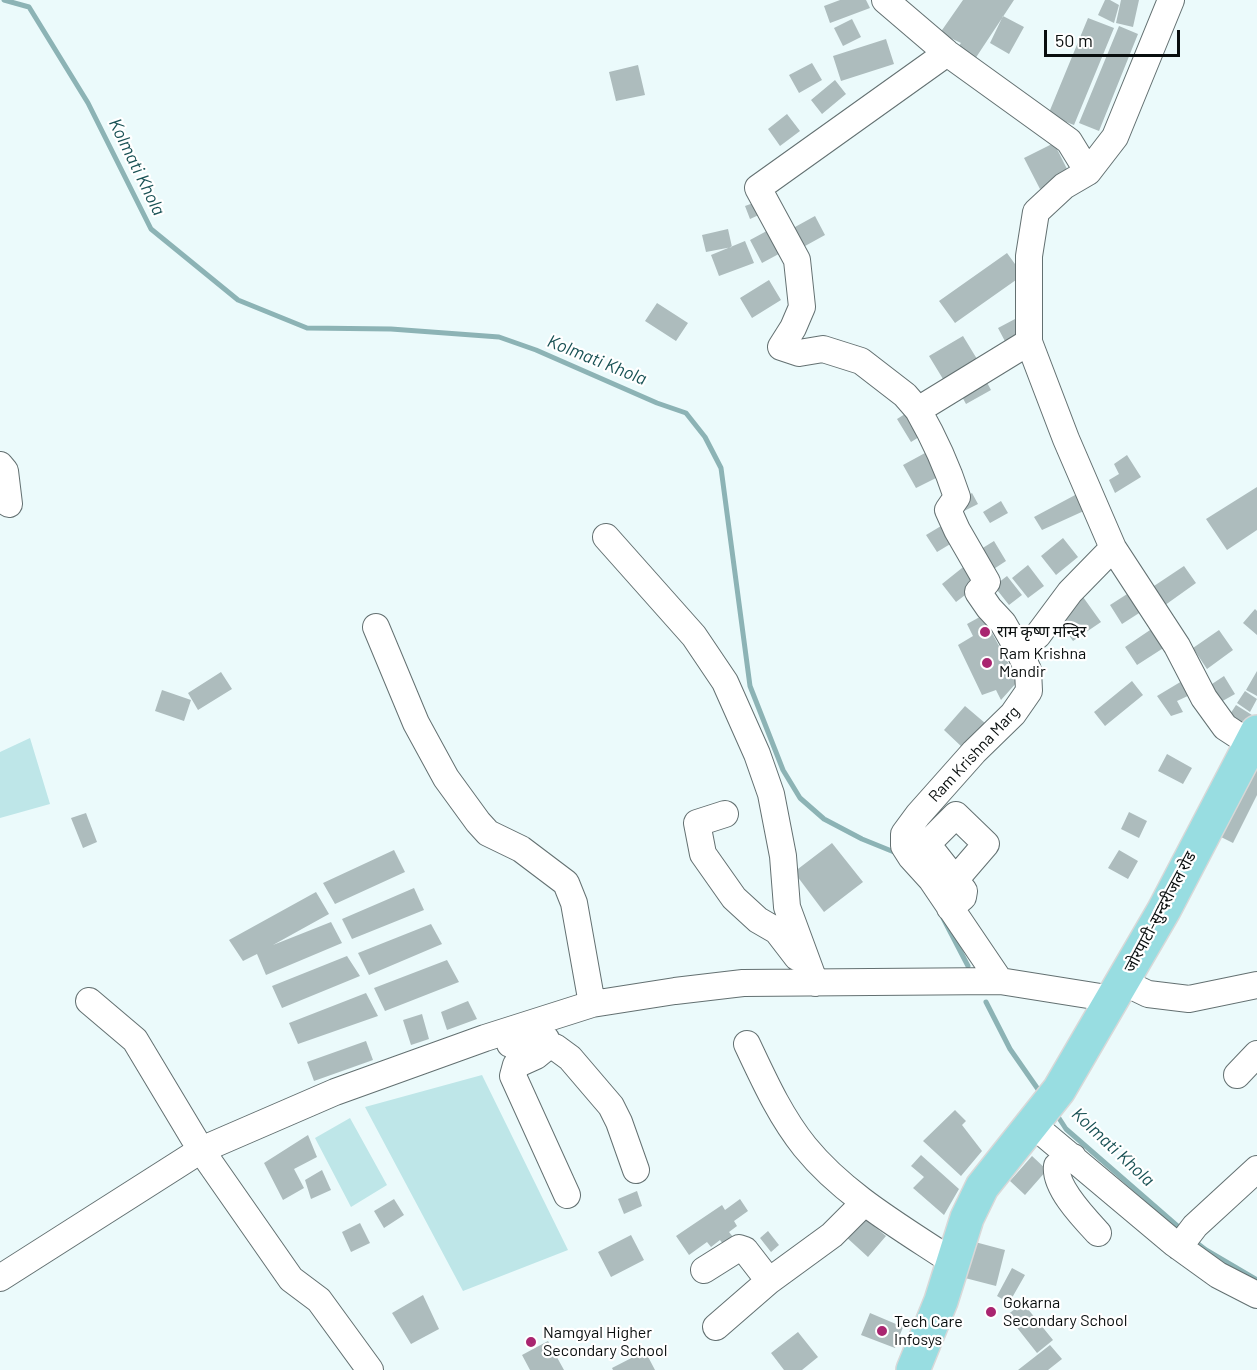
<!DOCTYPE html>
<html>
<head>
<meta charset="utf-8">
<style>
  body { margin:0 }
  #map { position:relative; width:1257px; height:1370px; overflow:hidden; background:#ebfafb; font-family:Barlow,sans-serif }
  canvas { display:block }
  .scale { position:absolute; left:1044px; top:30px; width:136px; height:27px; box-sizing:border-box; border:3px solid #090e0e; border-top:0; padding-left:8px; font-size:18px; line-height:21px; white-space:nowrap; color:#090e0e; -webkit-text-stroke:4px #fff; paint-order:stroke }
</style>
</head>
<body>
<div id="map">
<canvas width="1257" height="1370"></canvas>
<div class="scale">50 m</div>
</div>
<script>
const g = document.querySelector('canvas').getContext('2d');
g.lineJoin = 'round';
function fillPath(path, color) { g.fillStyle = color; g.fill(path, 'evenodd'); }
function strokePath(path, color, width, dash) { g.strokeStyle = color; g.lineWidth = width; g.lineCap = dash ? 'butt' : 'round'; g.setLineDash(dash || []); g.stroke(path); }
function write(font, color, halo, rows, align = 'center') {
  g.font = font + ' Barlow,"Noto Sans Devanagari",sans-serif'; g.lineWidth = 4.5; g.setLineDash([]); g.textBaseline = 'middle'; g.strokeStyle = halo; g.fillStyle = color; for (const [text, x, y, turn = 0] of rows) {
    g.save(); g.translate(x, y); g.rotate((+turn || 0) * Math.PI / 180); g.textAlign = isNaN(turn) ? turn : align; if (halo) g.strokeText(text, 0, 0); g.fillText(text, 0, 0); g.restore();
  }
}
fillPath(new Path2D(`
  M30 738 50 804 0 818V752Z
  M482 1075 568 1250 463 1291 365 1107Z
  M350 1118 387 1185 351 1207 315 1138Z`), '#bee6e8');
strokePath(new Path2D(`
  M4 0 29 7 88 103 151 229 238 300 307 328 391 329 499 337 536 350 657 403 686 413 705 437 721 468 750 686 783 770 800 798 824 819 862 839 899 854
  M943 918 968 966
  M986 1002 1010 1049 1042 1095
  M1055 1112 1066 1129 1182 1230
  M1193 1240 1206 1250 1257 1280`), '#8cb3b5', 5);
fillPath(new Path2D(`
  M840 0H866L870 8 830 23 824 6Z
  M963 0H1014L975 59 957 48 961 43 940 33Z
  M1105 0H1110L1119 5 1114 23 1098 15Z
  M1121 0H1139L1133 27 1116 23Z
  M1003 16 1024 27 1009 54 990 43Z
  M1088 18 1114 28 1074 125 1048 115Z
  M852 19 861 37 843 46 834 28Z
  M1119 26 1138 34 1099 131 1079 123Z
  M886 39 894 64 841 81 833 56Z
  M812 63 822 80 799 93 789 75Z
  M638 65 645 95 616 101 609 72Z
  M835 80 846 94 822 114 811 100Z
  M787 114 800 131 780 146 768 129Z
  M1054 143 1070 175 1040 189 1024 158Z
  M756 202 761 214 750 219 745 206Z
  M815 216 825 235 796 251 786 232Z
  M776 226 788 249 762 263 750 240Z
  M728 229 732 247 706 252 702 235Z
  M745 241 754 263 719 276 711 255Z
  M1007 253 1023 275 955 323 939 301Z
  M769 280 781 300 752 318 740 298Z
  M657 303 688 323 676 341 645 321Z
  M1015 319 1024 335 1007 345 998 328Z
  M963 336 977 359 943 379 929 356Z
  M984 377 991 390 966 404 959 391Z
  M913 409 927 432 911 442 897 419Z
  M925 453 938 477 916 488 903 465Z
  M1127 455 1141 477 1115 493 1109 480 1119 474 1114 464Z
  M1257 487V530L1227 550 1206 519Z
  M972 493 978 504 962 512 956 502Z
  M1077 494 1086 510 1042 530 1034 517Z
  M1001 501 1008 513 990 523 983 512Z
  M946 523 957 540 937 552 926 535Z
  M1063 538 1078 557 1056 575 1041 556Z
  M994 541 1006 561 986 574 973 554Z
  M967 564 982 582 956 602 942 584Z
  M1028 565 1044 586 1028 598 1012 578Z
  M1184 566 1196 583 1161 608 1148 590Z
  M1007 576 1022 595 1009 605 994 586Z
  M1135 589 1147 608 1122 624 1110 605Z
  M1083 597 1101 622 1073 641 1057 618Z
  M1255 609 1257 611V635L1243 623Z
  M987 613 996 625 992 633 1018 681 1001 700 996 690 982 695 958 645 973 636 967 624Z
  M1153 628 1165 647 1137 665 1125 647Z
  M1219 630 1233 650 1207 669 1193 648Z
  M1257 671V696L1246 690Z
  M221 672 232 689 198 710 188 693Z
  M1224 676 1235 694 1219 703 1209 686Z
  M1132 681 1143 695 1105 726 1094 712Z
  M1182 681 1192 694 1177 701 1183 712 1171 716 1157 696Z
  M162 690 191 700 184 721 155 711Z
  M1245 691 1257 699 1250 712 1237 703Z
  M1236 705 1252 715 1241 732 1225 722Z
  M965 706 985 723 963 748 944 730Z
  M1167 754 1192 768 1183 784 1158 771Z
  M1257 754V795L1233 843 1217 835Z
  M1129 812 1147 821 1139 838 1121 829Z
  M86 813 97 842 83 848 71 818Z
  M832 843 863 882 824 912 794 872Z
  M394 850 405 872 335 904 323 883Z
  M1119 850 1138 861 1128 879 1108 868Z
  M414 888 424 910 352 939 342 919Z
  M316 892 329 914 273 945 331 922 342 943 266 975 257 954 243 961 229 940Z
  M431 924 442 944 369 975 358 953Z
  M347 956 360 976 282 1008 272 986Z
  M447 960 459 982 385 1011 374 988Z
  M366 993 378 1016 298 1044 289 1023Z
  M468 1001 477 1019 447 1030 441 1012Z
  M422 1014 429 1039 411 1045 403 1020Z
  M366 1041 373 1060 314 1081 307 1062Z
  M955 1110 966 1121 962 1125 982 1151 961 1176 923 1141Z
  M308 1135 317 1157 294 1169 304 1188 283 1200 264 1163Z
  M921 1155 959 1189 944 1215 913 1188 924 1177 911 1166Z
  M1032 1156 1047 1170 1025 1195 1010 1181Z
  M322 1170 331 1190 311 1199 305 1180Z
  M637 1191 642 1206 624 1214 618 1199Z
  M394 1199 404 1215 384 1228 374 1211Z
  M740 1199 748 1211 734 1221 737 1226 729 1232 733 1237 723 1244 720 1240 711 1247 707 1242 689 1255 676 1236 722 1205 725 1210Z
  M864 1218 886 1236 868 1257 845 1236Z
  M360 1223 370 1243 351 1252 342 1232Z
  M768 1231 779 1245 771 1252 760 1238Z
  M631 1235 644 1260 611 1277 598 1252Z
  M975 1242 1005 1250 996 1286 965 1278Z
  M1012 1268 1025 1275 1009 1303 997 1296Z
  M423 1295 439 1329 411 1344 392 1313Z
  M1023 1303 1053 1340 1037 1353 1007 1315Z
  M870 1313 903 1327 895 1348 861 1335Z
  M798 1332 818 1357 802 1370H784L771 1353Z
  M548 1341 564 1370H530L522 1355Z
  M1050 1345 1062 1359 1048 1370H1018Z
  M645 1351 655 1370H613L612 1368Z`), '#adbcbd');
const minor = new Path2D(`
  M885 0 947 53 1069 141 1088 172
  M1171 0 1115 137 1088 172 1064 186 1036 212 1029 256V342L1066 439 1113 548 1177 646 1204 698 1225 727 1251 744
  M918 410 905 395 861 361 823 349 799 353 781 347 793 328 802 307 797 260 758 188 947 53
  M0 465 5 471 9 504
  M606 537 694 636 725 682 757 754 771 794 783 856 787 907 815 983
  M376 627 416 723 446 778 478 822 488 833 521 849 566 883 574 903 592 1004
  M1019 651 1003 623 989 608 978 592 987 582 957 530 948 510 957 497C947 466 934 438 918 410L1029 342
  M725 814 697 823 703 854 734 898 758 920 777 931 797 957
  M950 908 963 897 964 891 927 844 956 815 986 844 955 880
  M1000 981 931 879 911 857 904 846V834L918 815 974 752 1013 714 1029 691 1028 670 1019 651 1038 635 1070 592 1113 548
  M1123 982 1148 994 1189 999 1257 985
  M89 1001 135 1040 201 1150 291 1279 319 1300 370 1370
  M510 1044 543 1037 546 1039 547 1047 536 1056 516 1065 513 1076 567 1195
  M747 1044C764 1080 780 1116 805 1147 844 1195 902 1228 953 1262
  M547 1047H555L570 1058 611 1106 619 1122 636 1170
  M1237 1075 1257 1054
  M1032 1124 1175 1244 1218 1275 1257 1295
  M1073 1157 1057 1166C1054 1187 1084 1218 1098 1233
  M1179 1247 1195 1226 1257 1169
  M704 1270 739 1248 745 1250 769 1281
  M0 1278 201 1150 335 1092 485 1038 592 1004 675 991 743 983 1000 981 1113 999
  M716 1327 769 1281 832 1235 864 1203`);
const major = new Path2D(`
  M913 1370 941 1301 967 1218 982 1187 1059 1090 1164 910 1257 732`);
strokePath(minor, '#637071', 28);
strokePath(major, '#d8d8d8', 36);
strokePath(minor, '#fff', 26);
strokePath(major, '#98dde1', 33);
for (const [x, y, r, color] of [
  [985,632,6,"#a92570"],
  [987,663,6,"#a92570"],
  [991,1312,6,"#a92570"],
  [882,1331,6,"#a92570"],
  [531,1342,6,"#a92570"]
]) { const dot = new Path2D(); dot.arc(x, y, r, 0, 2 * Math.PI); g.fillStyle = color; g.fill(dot); strokePath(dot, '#fff', 2); }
write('16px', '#090e0e', '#fff', [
  ["राम कृष्ण मन्दिर",997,632],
  ["Ram Krishna",999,654],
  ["Mandir",999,672],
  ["Gokarna",1003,1303],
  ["Secondary School",1003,1321],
  ["Tech Care",894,1322],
  ["Infosys",894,1340],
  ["Namgyal Higher",543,1333],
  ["Secondary School",543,1351]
], 'left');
write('16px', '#090e0e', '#fff', [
  ["Ram Krishna Marg",974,754,-47],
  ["जोरपाटी-सुन्दरीजल रोड",1160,912,-62]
]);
write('italic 18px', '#185154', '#fff', [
  ["Kolmati Khola",137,167,64],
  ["Kolmati Khola",597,360,22],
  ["Kolmati Khola",1113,1147,43]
]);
</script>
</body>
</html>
